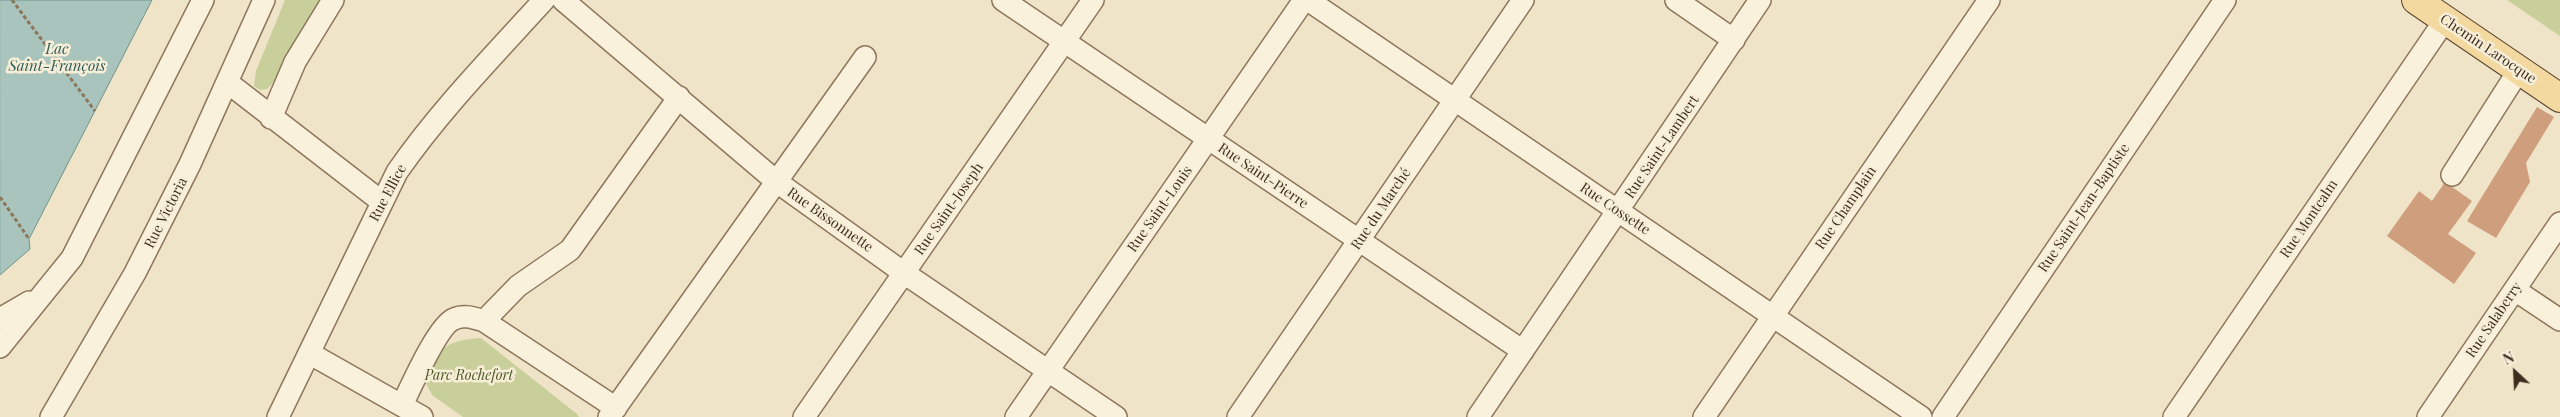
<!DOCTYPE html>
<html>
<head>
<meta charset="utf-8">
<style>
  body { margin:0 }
  #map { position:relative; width:2560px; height:417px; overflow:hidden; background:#f0e4c8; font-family:"Playfair Display",serif }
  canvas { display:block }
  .north { position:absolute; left:2490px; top:347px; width:50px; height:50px; -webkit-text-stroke:4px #f7eed8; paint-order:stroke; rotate:335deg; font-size:14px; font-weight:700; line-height:20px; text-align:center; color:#3d2e20 }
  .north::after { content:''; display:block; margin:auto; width:18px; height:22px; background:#3d2e20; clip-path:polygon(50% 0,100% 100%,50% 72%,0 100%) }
</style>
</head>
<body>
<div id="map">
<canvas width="2560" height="417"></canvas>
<div class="north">N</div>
</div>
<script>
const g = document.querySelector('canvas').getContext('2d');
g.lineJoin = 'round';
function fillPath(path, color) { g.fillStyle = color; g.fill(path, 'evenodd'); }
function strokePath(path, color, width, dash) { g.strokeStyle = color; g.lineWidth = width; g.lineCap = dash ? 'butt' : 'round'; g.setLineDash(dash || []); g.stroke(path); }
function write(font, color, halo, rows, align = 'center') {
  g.font = font + ' "Playfair Display",serif'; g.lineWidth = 5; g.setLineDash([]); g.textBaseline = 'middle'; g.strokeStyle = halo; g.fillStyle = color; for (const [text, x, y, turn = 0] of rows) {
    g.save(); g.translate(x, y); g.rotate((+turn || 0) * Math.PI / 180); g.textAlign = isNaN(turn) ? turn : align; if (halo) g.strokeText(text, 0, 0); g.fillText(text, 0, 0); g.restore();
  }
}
fillPath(new Path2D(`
  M285 0H319L272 84 267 89 260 90 254 86 256 71Z
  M2507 0H2560V36Z
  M481 338 577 414 579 417H463L432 395 425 381C434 348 448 340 481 338Z`), '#c9cf9b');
const water = new Path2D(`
  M0 0H152L29 239 30 249 0 275Z`);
fillPath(water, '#a9c4bc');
strokePath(water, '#6f938a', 1);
fillPath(new Path2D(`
  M2537 107 2554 117 2526 163 2530 182 2496 238 2467 221Z
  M2445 182 2472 201 2448 234 2476 253 2454 284 2387 236 2419 191 2432 201Z`), '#cf9f7d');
const minor = new Path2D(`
  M563 0 777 182 904 273 1116 417
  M1003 0 1523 351
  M1308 0 1921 417
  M1676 0 1734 40
  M227 82 382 202
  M271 118 295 62 333 0
  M2452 175 2519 70
  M2515 290 2560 320
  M0 319 29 302
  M484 321 518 286 570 250 679 97
  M0 347 72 258 203 0
  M309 353 422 417
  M402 405C411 387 438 325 454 319 464 314 474 318 484 321L616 408
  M51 417 135 273 190 164 264 0
  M278 417 397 172C440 110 494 55 544 0
  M609 417 865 57
  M804 417 1093 0
  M1016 417 1304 0
  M1238 417 1523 0
  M1478 417 1760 0
  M1704 417 1989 0
  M1943 417 2225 0
  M2174 417 2445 20
  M2428 417 2560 223`);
const major = new Path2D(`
  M2416 0 2560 98`);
strokePath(minor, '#8d765c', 24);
strokePath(major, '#5b4430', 30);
strokePath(new Path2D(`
  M12 0 95 111
  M0 197 29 239`), '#8d765c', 3, [4, 2.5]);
strokePath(minor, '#faf1dc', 21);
strokePath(major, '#f3d9a0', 28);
write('14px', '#3d2e20', '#f7eed8', [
  ["Chemin Larocque",2488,49,34],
  ["Rue Saint-Lambert",1662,147,-56],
  ["Rue Saint-Pierre",1263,176,34],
  ["Rue Ellice",388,193,-62],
  ["Rue Champlain",1846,208,-56],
  ["Rue Saint-Jean-Baptiste",2084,208,-56],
  ["Rue Saint-Joseph",949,209,-55],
  ["Rue Saint-Louis",1160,209,-55],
  ["Rue du Marché",1381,209,-56],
  ["Rue Cossette",1615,209,34],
  ["Rue Victoria",166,213,-63],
  ["Rue Montcalm",2309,219,-56],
  ["Rue Bissonnette",830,220,35],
  ["Rue Salaberry",2494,320,-56]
]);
write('italic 14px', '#4d5a26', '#f7eed8', [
  ["Parc Rochefort",469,376]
]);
write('italic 15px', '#2f5d5a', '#f7eed8', [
  ["Lac",57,49],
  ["Saint-François",57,66]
]);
</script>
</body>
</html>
